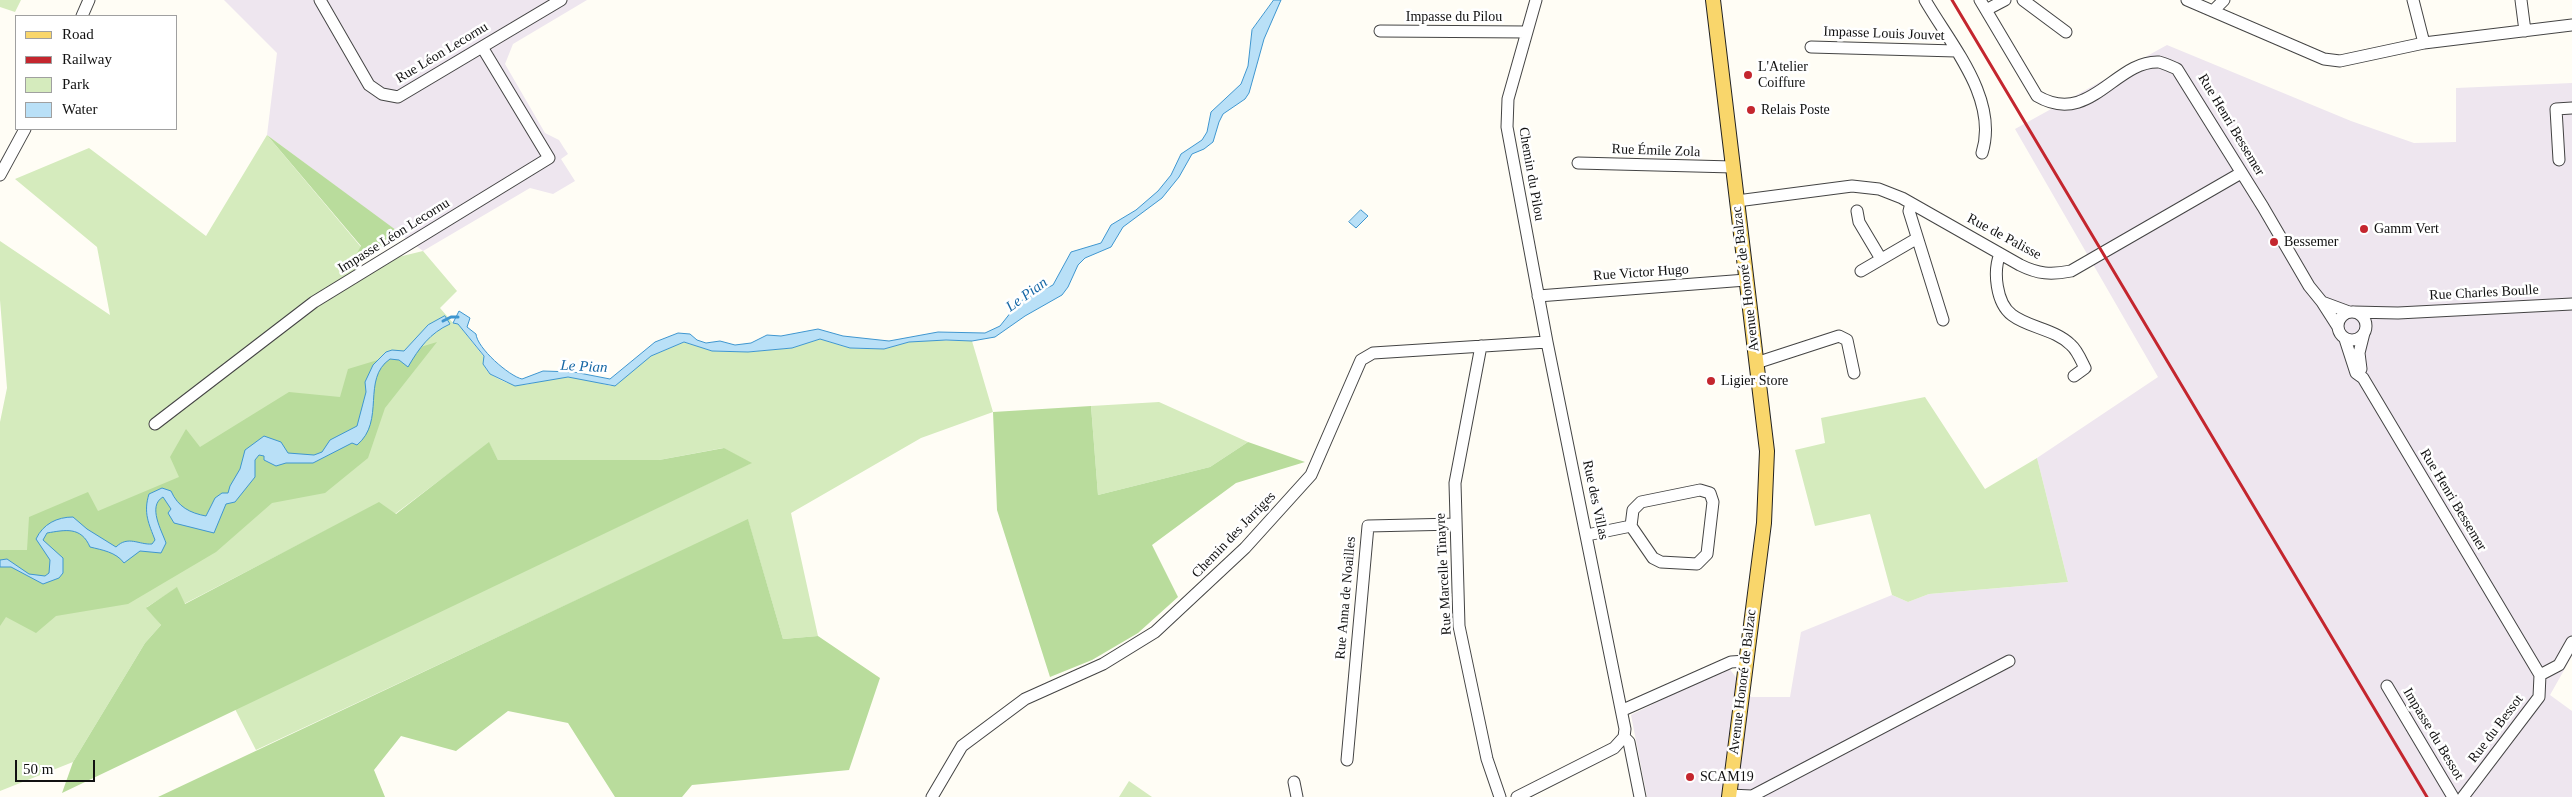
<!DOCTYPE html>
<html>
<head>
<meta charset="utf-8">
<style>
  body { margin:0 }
  #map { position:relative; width:2572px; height:797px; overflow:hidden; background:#fffdf5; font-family:"Times New Roman",serif }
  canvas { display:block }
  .legend { position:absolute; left:15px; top:15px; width:162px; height:115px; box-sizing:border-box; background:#fff; border:1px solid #a0a0a0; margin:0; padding:6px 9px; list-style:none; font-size:15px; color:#111 }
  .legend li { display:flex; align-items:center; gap:10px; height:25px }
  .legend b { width:25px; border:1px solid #a0a0a0 }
  .scale { position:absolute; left:15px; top:760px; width:80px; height:22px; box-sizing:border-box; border:2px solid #111; border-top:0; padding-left:6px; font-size:15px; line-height:18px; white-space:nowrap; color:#111; -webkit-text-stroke:4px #fff; paint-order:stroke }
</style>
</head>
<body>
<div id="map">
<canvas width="2572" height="797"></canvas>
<ul class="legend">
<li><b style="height:6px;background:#f9d66b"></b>Road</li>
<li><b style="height:6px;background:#c4262e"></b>Railway</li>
<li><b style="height:14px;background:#d5ebbd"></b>Park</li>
<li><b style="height:14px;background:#b9e0f7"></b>Water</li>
</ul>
<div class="scale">50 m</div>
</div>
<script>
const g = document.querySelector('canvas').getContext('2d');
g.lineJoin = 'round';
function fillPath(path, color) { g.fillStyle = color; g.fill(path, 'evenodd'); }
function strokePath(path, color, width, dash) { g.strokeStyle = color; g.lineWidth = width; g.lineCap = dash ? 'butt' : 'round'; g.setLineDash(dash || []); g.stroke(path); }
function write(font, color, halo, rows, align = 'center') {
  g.font = font + ' "Times New Roman",serif'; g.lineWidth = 5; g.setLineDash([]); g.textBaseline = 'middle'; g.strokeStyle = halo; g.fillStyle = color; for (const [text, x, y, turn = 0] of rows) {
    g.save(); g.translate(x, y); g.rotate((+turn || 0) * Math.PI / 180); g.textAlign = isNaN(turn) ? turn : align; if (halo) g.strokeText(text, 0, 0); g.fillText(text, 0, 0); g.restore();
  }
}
fillPath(new Path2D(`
  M224 0H587L513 44 505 64 545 133 559 140 564 148 568 154 561 159 575 181 553 194 530 188 423 251 267 135 277 53Z
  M2167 45 2351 121 2414 143 2456 142V88L2572 83V656L2550 695 2572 711V797H1647L1631 715 1728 667 1751 697H1790L1801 632 1892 595 1908 602 1929 594 2068 582 2037 458 2158 377 2015 129Z`), '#eee6ef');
fillPath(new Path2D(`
  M0 0H21L15 12 0 7Z
  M267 135 361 247 349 269 423 251 457 291 440 308 453 323 458 324 484 357C483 367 487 373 497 378 525 394 538 377 565 377 580 377 596 382 611 386L651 356 684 342 712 351 748 352 792 348 820 339 850 348 869 349H884L909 342 932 340 972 341 993 412 921 438 791 513 818 636 783 639 748 520 256 750 235 709 751 463 723 448 659 460H498L489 443 395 514 379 503 184 604 177 588 147 607 161 625 145 643 73 762 0 791V422L7 388 0 300V241L110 315 97 247 15 179 89 148 206 236Z
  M1925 397 1985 489 2037 458 2068 582 1929 594 1908 602 1892 595 1870 514 1815 526 1795 450 1825 443 1821 418Z
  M1159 402 1248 442 1210 467 1098 495 1091 406Z
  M1129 781 1152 797H1119Z`), '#d5ebbd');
fillPath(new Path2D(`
  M267 135 404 236 348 269 361 246Z
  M437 342 385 408 368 458 325 493 272 503 216 552 128 604 56 616 36 633 6 617 0 626V550H27L29 517 88 492 98 511 179 477 170 457 186 429 200 447 289 392 340 397 348 369Z
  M1091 406 1098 495 1210 467 1248 442 1305 462 1236 483 1152 545 1178 597 1138 633 1092 660 1050 677 997 510 993 412Z
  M489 442 498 460H659L724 448 752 463 62 793 73 762 145 643 161 625 146 608 177 587 185 604 379 502 396 514Z
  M748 519 783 639 818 636 880 678 849 770 692 785 682 797H615L568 723 508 711 456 751 401 736 374 770 385 797H158Z`), '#b9dc9c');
const water = new Path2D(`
  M1274 0H1281L1264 39 1249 93 1245 99 1223 114 1219 122 1213 142 1204 149 1192 154 1179 177 1162 198 1123 227 1111 247 1085 258 1078 265 1068 287 1062 295 1025 316 995 337 972 341 946 340 909 342 884 349 850 348 820 339 792 348 748 352 712 351 684 342 651 356 615 386 568 377 515 386 490 374 483 364 484 356 458 324 453 323 459 311 470 318 467 327 476 334C477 348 509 376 522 379L543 371 574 372 610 379 655 342 678 333 690 334 697 340 706 343 720 341 735 345 751 343 767 335 781 336 818 329 843 336 889 341 938 332 985 333 1000 326 1019 302 1053 285 1071 252 1101 243 1111 225 1136 210 1158 191 1171 175 1181 154 1202 140 1207 132 1211 112 1241 84 1248 66 1252 30Z
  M1361 210 1368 216 1356 228 1349 222Z
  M445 316 450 324C430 333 419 348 408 367L399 360 390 359C361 379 386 421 357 445L352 443 313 463H286L276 466 264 460V456L259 455 255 460V477L235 502 226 504 214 533 174 523 168 513 171 509 163 497C147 506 162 531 166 543L161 553 140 551 124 563C116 552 102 550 90 547 81 526 65 530 47 533L43 540 63 558V573L59 578 43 584 11 567H0V560L7 559 29 574 45 576 49 573 50 560 36 539C43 524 57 517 73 517L87 529 116 547C128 535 139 545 152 544L155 540C149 524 143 513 149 494L162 488 171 491C178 507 190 513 206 516L215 498 222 493H228L230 486 240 469 245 450 264 436 281 442 288 453 314 455 322 452 330 440 357 426 366 392 365 382 373 365 386 352 392 350 404 351 428 325Z`);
fillPath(water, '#b9e0f7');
strokePath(water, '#3f96cf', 1);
strokePath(new Path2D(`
  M443 321 451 317H458`), '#3f96cf', 3);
const minor = new Path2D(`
  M320 0 369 85 382 94 398 97 561 0
  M1925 0C1951 45 1999 99 1982 153
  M1980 0 2037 96C2090 127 2115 60 2159 62 2164 63 2172 67 2177 69L2263 207 2309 286 2322 302 2338 327
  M2023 0 2066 32
  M2187 0 2324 59 2340 61 2424 43 2572 25
  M2413 0 2424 43
  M2521 0 2525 31
  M1986 10 2005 0
  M2214 10 2224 0
  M82 16 89 0
  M1380 31 1527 32
  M1811 47 1956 51
  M2559 160 2556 109 2572 108
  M1578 163 1733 167
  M0 175 25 129
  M1737 201 1852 186 1879 189 1902 198 2020 265C2038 274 2051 275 2071 271L2241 173
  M1911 203 1909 211 1943 320
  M1857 211 1859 222 1881 259
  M2000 254C1993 271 1996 303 2012 315 2029 328 2055 329 2071 345 2077 350 2081 360 2085 368L2074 376
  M1861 271 1916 239
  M1538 296 1746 280
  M2322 302 2349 312
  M2338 326a14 14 0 1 1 28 0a14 14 0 1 1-28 0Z
  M2353 312 2398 313 2572 304
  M2345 339 2356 373 2363 378 2540 675 2539 697 2463 797
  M1481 346 1455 483 1459 626 1487 759 1500 797
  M1756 363 1839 336 1847 340 1854 373
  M2361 369 2359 353 2364 333
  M155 424 314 302 549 158 482 47
  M1700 490 1710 493 1713 502 1707 554 1697 564 1661 562 1653 558 1631 526 1633 510 1641 502Z
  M1587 535 1631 526
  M2540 675 2559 665 2572 642
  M2387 686 2453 797
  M1623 710 1731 662 1746 661
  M1624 737 1629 742 1640 797
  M1347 760 1368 526 1456 524
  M1294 782 1297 797
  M1729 795 1752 796 2009 661
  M932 797 962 746 1025 699 1103 664 1155 632 1245 548 1311 475 1361 360 1373 353 1547 342
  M1517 797 1614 748 1624 737 1625 729 1547 342 1507 127 1508 99 1536 0`);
const major = new Path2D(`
  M1713 0 1767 451 1764 523 1729 797`);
strokePath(minor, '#444', 13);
strokePath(major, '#222', 16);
strokePath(minor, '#fff', 11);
strokePath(major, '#f9d66b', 14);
strokePath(new Path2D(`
  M1952 0 2427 797`), '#c4262e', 3);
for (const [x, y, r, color] of [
  [1748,75,5,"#c4262e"],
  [1751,110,5,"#c4262e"],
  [2364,229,5,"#c4262e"],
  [2274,242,5,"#c4262e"],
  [1711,381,5,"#c4262e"],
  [1690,777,5,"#c4262e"]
]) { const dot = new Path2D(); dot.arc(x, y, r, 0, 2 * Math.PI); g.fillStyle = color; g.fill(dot); strokePath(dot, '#fff', 2); }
write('14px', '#111', '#fff', [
  ["Impasse du Pilou",1454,17],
  ["Impasse Louis Jouvet",1884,34,2],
  ["Rue Léon Lecornu",442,53,-31],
  ["Rue Henri Bessemer",2231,125,59],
  ["Rue Émile Zola",1656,151,2],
  ["Chemin du Pilou",1531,174,80],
  ["Impasse Léon Lecornu",394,236,-32],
  ["Rue de Palisse",2004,237,28],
  ["Rue Victor Hugo",1641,273,-4],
  ["Avenue Honoré de Balzac",1746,279,-97],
  ["Rue Charles Boulle",2484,293,-3],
  ["Rue des Villas",1595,500,78],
  ["Rue Henri Bessemer",2453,500,59],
  ["Chemin des Jarriges",1234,535,-46],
  ["Rue Marcelle Tinayre",1444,574,-93],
  ["Rue Anna de Noailles",1346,598,-85],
  ["Avenue Honoré de Balzac",1743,682,-83],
  ["Rue du Bessot",2496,729,-53],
  ["Impasse du Bessot",2433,734,59]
]);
write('14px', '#111', '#fff', [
  ["L'Atelier",1758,67],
  ["Coiffure",1758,83],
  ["Relais Poste",1761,110],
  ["Gamm Vert",2374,229],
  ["Bessemer",2284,242],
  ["Ligier Store",1721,381],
  ["SCAM19",1700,777]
], 'left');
write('italic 15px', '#1768a6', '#fff', [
  ["Le Pian",1027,295,-36],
  ["Le Pian",584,367,3]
]);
</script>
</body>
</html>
